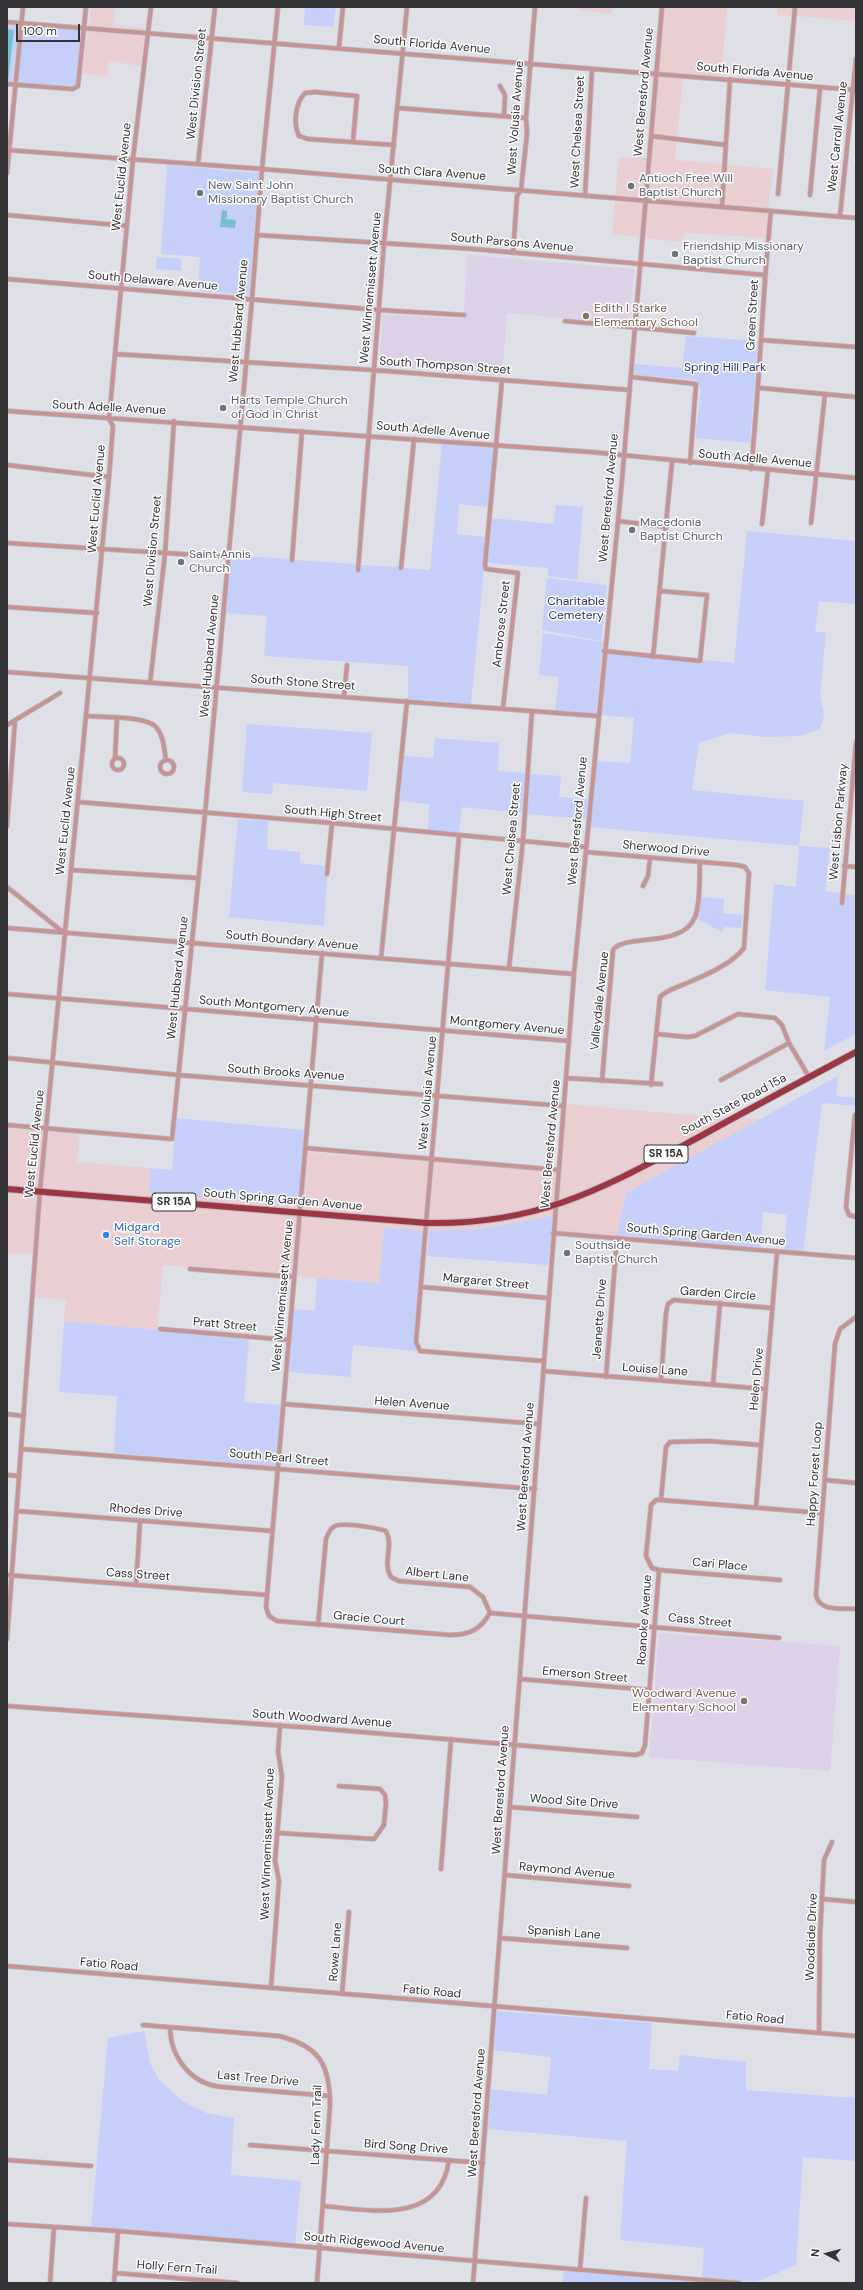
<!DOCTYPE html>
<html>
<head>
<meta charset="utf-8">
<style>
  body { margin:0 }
  #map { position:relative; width:863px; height:2290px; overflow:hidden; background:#dedfe7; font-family:"DM Sans",sans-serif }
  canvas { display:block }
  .frame { position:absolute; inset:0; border:8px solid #333336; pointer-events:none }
  .north { position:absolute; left:807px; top:2234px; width:40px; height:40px; -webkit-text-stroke:3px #fff; paint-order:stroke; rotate:276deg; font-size:11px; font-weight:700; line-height:16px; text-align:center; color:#333336 }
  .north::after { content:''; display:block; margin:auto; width:14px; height:18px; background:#333336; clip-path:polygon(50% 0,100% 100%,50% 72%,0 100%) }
  .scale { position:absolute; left:16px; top:24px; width:64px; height:18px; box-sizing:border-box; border:2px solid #333336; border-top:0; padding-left:5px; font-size:12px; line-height:14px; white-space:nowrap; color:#333336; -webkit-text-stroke:3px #fff; paint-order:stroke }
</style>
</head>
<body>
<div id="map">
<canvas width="863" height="2290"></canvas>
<div class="frame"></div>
<div class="north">N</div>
<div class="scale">100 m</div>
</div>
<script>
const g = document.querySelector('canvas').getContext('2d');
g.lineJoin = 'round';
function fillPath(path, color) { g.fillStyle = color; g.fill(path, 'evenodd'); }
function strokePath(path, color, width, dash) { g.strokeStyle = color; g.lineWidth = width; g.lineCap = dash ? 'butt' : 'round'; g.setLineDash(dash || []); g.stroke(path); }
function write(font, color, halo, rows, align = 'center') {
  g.font = font + ' "DM Sans",sans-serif'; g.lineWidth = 3; g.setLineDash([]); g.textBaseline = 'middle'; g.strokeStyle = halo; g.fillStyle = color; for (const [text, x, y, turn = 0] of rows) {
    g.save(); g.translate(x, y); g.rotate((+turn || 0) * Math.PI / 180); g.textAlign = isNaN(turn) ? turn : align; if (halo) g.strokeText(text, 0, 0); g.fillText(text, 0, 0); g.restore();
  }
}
fillPath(new Path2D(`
  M91 7H115L114 25 144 28V32L89 27Z
  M579 7H613L612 14 578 10Z
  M664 7H727L721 76 658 72Z
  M777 7H792V16L777 15Z
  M797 7H856V21L797 16Z
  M88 31 144 36 141 66 108 61 107 76 82 74Z
  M652 76 643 198 615 196 619 157 646 158Z
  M658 77 683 78 677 137 653 134Z
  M653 138 677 141 675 160 722 164 720 204 648 198Z
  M727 165 773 169 768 208 725 205Z
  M615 200 643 202 640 237 612 234Z
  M648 202 768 213 765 238 685 233 681 242 645 238Z
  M566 1104 712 1117 729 1118 618 1177 559 1202Z
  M738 1118 761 1119 626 1193 617 1236 556 1231 559 1207 621 1181Z
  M7 1128 44 1131 38 1189 7 1187Z
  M49 1131 80 1133 77 1162 150 1168 149 1193 303 1151 298 1210 43 1189Z
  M307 1152 430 1161 425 1221 303 1211Z
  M434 1161 557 1172 554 1204 491 1218 430 1221Z
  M7 1191 38 1193 34 1254 7 1253Z
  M43 1194 297 1215 292 1275 163 1265 157 1330 64 1321 66 1300 35 1297Z
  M554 1209 553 1216 527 1222 482 1229 429 1231V1225L492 1222Z
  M302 1215 424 1225V1231L384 1228 379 1283 297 1276Z`), '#e9cfd1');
fillPath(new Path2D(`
  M467 255 634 269 629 324 507 313 502 376 379 366 383 314 464 319Z
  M659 1633 840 1646 830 1771 649 1757Z`), '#dcd1e6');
fillPath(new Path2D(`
  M305 7H336L333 27 304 25Z
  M7 24 19 25 12 82H8L14 30 7 29Z
  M24 25 81 30 76 85 73 87 17 83Z
  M167 165 259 173 249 295 198 291 200 257 161 254Z
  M157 257 181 259V271L156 269Z
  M686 336 758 341 750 443 695 438 701 390 697 380 634 375 635 364 682 368Z
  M442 443 494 448 488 507 459 504 457 534 485 537 483 565 484 570 471 704 408 699V666L264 656 267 616 226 613 232 555 289 559V562H294V560L356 564 355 572 360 573 361 565 399 567V570L403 571 404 568 430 570Z
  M556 505 583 507 577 580 548 576V568L488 563 492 518 553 524Z
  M747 531 856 541V604L819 601 815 631 826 633 820 695 824 715 820 729 800 736 767 737 730 733 699 743 692 790 804 801 799 846 830 848 825 891 840 893V905H845L844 894 856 895V1034L824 1051 830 997 765 990 774 884 796 887 799 846 590 827 596 761 630 763 634 718 601 715 606 653 702 664 703 660 734 663Z
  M547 578 607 585 601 641 542 630Z
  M543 633 603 642 596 714 555 710 559 677 539 675Z
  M247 724 372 733 367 791 273 783 272 794 242 792Z
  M435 738 499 743 498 771 525 773 522 813 462 807 459 833 428 830 429 804 400 801 404 756 433 758Z
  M530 774 561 776 559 797 588 799 586 819 527 814Z
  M238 819 268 821 267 849 300 852V863L325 866 324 876H327L324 926 229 917Z
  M700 897 724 899 723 913 743 915 741 928 724 927 722 932 698 919Z
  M838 1076 836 1096 856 1098V1106L822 1103 803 1252 784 1250 787 1215 763 1212 761 1248 617 1236 626 1193Z
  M176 1118 304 1130 298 1205 149 1193 150 1168 172 1170Z
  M553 1216 548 1265 427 1256 429 1231 482 1229Z
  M384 1228 424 1231 414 1341 417 1351 353 1345 350 1377 289 1372 294 1309 315 1311 317 1278 379 1283Z
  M64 1321 249 1339 244 1402 281 1405 276 1466 114 1453 117 1396 59 1392Z
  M497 2011 652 2023 649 2069 678 2071 680 2055 746 2062V2090L856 2098V2161L803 2157 796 2265 756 2282 702 2278 704 2248 620 2240 627 2141 488 2129 491 2089 547 2095 551 2057 494 2050Z
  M144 2031 150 2063 159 2080 184 2102 206 2113 234 2118 231 2175 301 2181 295 2245 91 2227 108 2038Z
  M564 2271 688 2281V2283H562Z`), '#c6cffa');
fillPath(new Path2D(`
  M7 29 14 30 8 82H7Z
  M222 210 227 211V218L225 219 236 220 235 228 220 227Z`), '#75bfce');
const minor = new Path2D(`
  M7 22 856 90
  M339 47 343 7
  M7 84 73 89 78 86 86 7
  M500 86 505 95 504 116
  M398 108 526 118
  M651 136 726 145
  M353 141 357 96 315 92 305 93C295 104 293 123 299 136L308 139 394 145
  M7 150 262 169 856 218
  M198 164 215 7
  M7 173 23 7
  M778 194 795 7
  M810 195 820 88
  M585 196 592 69
  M722 207 730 79
  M7 215 127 226
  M840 216 856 59
  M257 235 474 249 765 275
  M513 253 517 196 521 190 527 133 526 118 535 7
  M7 279 379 310 464 315
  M565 321 694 333
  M761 340 856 347
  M115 354 373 370 630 390
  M631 377 696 384 690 463
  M502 380 485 565 486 569 518 573 503 708
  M760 388 856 397
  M7 411 591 452 856 478
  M7 465 109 477
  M751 469C760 382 762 297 771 211
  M618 521 666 527
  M811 523 825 394
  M762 524 768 470
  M7 543 229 557
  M292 560 302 431
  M401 568 414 439
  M358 570 384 243 407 7
  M7 607 97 613
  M604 651 700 661 707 595 660 591
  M653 657 672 462
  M7 672 598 716
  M150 683 165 554 174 421
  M344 696 347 665
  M86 716C102 717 146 716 156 727 164 736 164 749 166 760
  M7 725 60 693
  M112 764a6 6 0 1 1 12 0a6 6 0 1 1-12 0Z
  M115 758 117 718
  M160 767a7 7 0 1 1 14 0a7 7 0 1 1-14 0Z
  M78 802 332 823 586 847
  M7 826 15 721
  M459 836 416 1342 420 1351 543 1361
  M586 852 737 865 745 867 749 873 744 948C732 964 706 975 687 983 676 988 668 989 660 997L651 1085
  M844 866 856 867
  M71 870 198 878
  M327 874 332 823
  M643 886 648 876 650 858
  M7 887 64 933
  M842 903 856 742
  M7 928 574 974
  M322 953 266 1607 269 1616 277 1621 450 1635C469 1635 480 1630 490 1613
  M381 958 407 701
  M509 968 523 841 532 711
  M7 994 569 1041
  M657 1034 687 1037 695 1036 738 1014 775 1018 782 1025 789 1043 809 1077
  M7 1058 178 1075 564 1106
  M566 1078 661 1084
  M721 1080 789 1043
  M602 1081 613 950C625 933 682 949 695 917 701 901 699 878 700 862
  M855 1115 846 1207 849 1215 856 1217
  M7 1125 172 1139 205 814 252 299 262 169 278 7
  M305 1148 559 1170
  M553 1233 856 1258
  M190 1269 294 1277
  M422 1287 548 1298
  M856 1317 840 1329 835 1344 816 1595C819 1612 842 1608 856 1609
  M160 1329 289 1340
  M543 1371 766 1389
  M606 1377 617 1238
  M661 1380 666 1313 668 1304 674 1300 772 1308
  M713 1385 720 1303
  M284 1404 539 1424
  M7 1414 24 1416
  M22 1449 535 1489
  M7 1475 19 1476
  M825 1480 856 1483
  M661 1500 666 1447 670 1442 708 1441 761 1445
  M756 1507 777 1252
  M17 1511 273 1531
  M659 1570 780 1580
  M7 1575 267 1595
  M136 1585 140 1521
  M490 1613 779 1638
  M318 1625 326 1539C328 1534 330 1528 335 1526 344 1522 377 1528 386 1531 394 1546 382 1563 391 1577L399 1581 470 1587 483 1597 490 1613
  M7 1639 40 1191 109 477 113 426 109 419 133 159 151 7
  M520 1679 650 1690
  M7 1706 314 1728 635 1755 642 1753 645 1745 659 1570 652 1568 646 1556 651 1505 656 1500H661L822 1513
  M510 1807 637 1817
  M278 1833 374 1839 384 1825 386 1803 385 1795 380 1789 339 1786
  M441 1869 451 1739
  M505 1875 629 1886
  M823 1899 856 1902
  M500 1938 627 1948
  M7 1966 856 2036
  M271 1988 279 1881 275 1861 282 1777 278 1751 280 1725
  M342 1994 349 1912
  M143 2025 279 2036C319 2046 330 2064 330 2105L317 2283
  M170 2028C171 2058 191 2084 222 2087L330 2096
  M819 2033 820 1935 824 1860 832 1842
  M250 2145 483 2163
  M7 2160 91 2166
  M323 2206C369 2210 440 2226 449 2160
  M7 2224 118 2231 739 2283
  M580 2270 586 2198
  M115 2273 237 2283
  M50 2283 54 2227
  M114 2283 118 2231
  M473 2283 574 974 622 480 662 7`);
const highway = new Path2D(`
  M7 1189 427 1223C540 1225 603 1188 699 1137 751 1108 804 1080 856 1052`);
strokePath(minor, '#bcbdc4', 5.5);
strokePath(highway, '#bcbdc4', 8);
strokePath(minor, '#c79496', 4);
strokePath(highway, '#9d3643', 6);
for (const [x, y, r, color] of [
  [631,186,4,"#6b7280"],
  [200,193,4,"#6b7280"],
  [675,254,4,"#6b7280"],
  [586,316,4,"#8d6e63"],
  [223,408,4,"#6b7280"],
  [632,530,4,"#6b7280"],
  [181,562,4,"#6b7280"],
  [106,1235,4,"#3f7fe0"],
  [567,1253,4,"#6b7280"],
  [744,1701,4,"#8d6e63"]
]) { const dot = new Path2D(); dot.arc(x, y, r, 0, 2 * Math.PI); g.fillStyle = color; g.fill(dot); strokePath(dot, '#fff', 1.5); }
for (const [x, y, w] of [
  [666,1154,44],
  [174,1202,44]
]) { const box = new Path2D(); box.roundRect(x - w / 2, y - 9, w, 18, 3); g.fillStyle = '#fff'; g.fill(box); strokePath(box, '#333336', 1); }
write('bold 11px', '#333336', null, [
  ["SR 15A",666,1154],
  ["SR 15A",174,1202]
]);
write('12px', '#333336', '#fff', [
  ["South Florida Avenue",432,45,5],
  ["South Florida Avenue",755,72,5],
  ["West Division Street",197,84,-84],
  ["West Beresford Avenue",644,92,-85],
  ["West Volusia Avenue",516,118,-86],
  ["West Chelsea Street",578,132,-87],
  ["West Carroll Avenue",838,137,-84],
  ["South Clara Avenue",432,173,4],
  ["West Euclid Avenue",122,177,-84],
  ["South Parsons Avenue",512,243,5],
  ["South Delaware Avenue",153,281,5],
  ["West Winnemissett Avenue",371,288,-85],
  ["Green Street",753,315,-87],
  ["West Hubbard Avenue",239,321,-85],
  ["South Thompson Street",445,366,4],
  ["South Adelle Avenue",109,408,3],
  ["South Adelle Avenue",433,431,5],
  ["South Adelle Avenue",755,459,5],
  ["West Beresford Avenue",609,498,-85],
  ["West Euclid Avenue",97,499,-85],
  ["West Division Street",153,551,-85],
  ["Ambrose Street",502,624,-84],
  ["West Hubbard Avenue",210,656,-85],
  ["South Stone Street",303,683,4],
  ["South High Street",333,814,5],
  ["West Euclid Avenue",66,821,-84],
  ["West Beresford Avenue",578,821,-85],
  ["West Lisbon Parkway",839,822,-85],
  ["West Chelsea Street",512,839,-85],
  ["Sherwood Drive",666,849,5],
  ["South Boundary Avenue",292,941,5],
  ["West Hubbard Avenue",178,978,-84],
  ["Valleydale Avenue",600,1001,-84],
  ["South Montgomery Avenue",274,1007,5],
  ["Montgomery Avenue",507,1026,5],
  ["South Brooks Avenue",286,1073,4],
  ["West Volusia Avenue",428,1093,-85],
  ["South State Road 15a",734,1105,-28],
  ["West Euclid Avenue",35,1144,-84],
  ["West Beresford Avenue",551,1144,-85],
  ["South Spring Garden Avenue",283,1200,5],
  ["South Spring Garden Avenue",706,1235,5],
  ["Margaret Street",486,1282,5],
  ["Garden Circle",718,1294,4],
  ["West Winnemissett Avenue",283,1296,-85],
  ["Jeanette Drive",600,1319,-86],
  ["Pratt Street",225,1325,5],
  ["Louise Lane",655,1370,4],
  ["Helen Drive",757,1379,-85],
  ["Helen Avenue",412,1404,4],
  ["South Pearl Street",279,1458,5],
  ["West Beresford Avenue",526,1467,-86],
  ["Happy Forest Loop",815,1474,-86],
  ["Rhodes Drive",146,1511,4],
  ["Cari Place",720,1565,5],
  ["Cass Street",138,1575,4],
  ["Albert Lane",437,1575,6],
  ["Gracie Court",369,1619,5],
  ["Roanoke Avenue",645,1620,-86],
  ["Cass Street",700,1621,5],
  ["Emerson Street",585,1675,5],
  ["South Woodward Avenue",322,1719,4],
  ["West Beresford Avenue",501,1790,-86],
  ["Wood Site Drive",574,1802,4],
  ["West Winnemissett Avenue",268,1844,-88],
  ["Raymond Avenue",567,1871,5],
  ["Spanish Lane",564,1933,4],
  ["Woodside Drive",812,1937,-88],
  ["Rowe Lane",336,1952,-86],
  ["Fatio Road",109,1965,5],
  ["Fatio Road",432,1992,5],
  ["Fatio Road",755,2018,5],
  ["Last Tree Drive",258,2079,5],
  ["West Beresford Avenue",477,2113,-86],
  ["Lady Fern Trail",317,2125,-88],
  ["Bird Song Drive",406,2147,4],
  ["South Ridgewood Avenue",374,2243,5],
  ["Holly Fern Trail",177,2268,4]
]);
write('12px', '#5b616d', '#fff', [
  ["Antioch Free Will",639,179],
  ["Baptist Church",639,193],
  ["New Saint John",208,186],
  ["Missionary Baptist Church",208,200],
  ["Friendship Missionary",683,247],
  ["Baptist Church",683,261],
  ["Harts Temple Church",231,401],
  ["of God in Christ",231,415],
  ["Macedonia",640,523],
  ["Baptist Church",640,537],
  ["Saint Annis",189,555],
  ["Church",189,569],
  ["Southside",575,1246],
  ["Baptist Church",575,1260]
], 'left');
write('12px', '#785e54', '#fff', [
  ["Edith I Starke",594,309],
  ["Elementary School",594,323],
  ["Woodward Avenue",736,1694,"right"],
  ["Elementary School",736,1708,"right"]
], 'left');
write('12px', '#2c306f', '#fff', [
  ["Spring Hill Park",725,368],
  ["Charitable",576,602],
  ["Cemetery",576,616]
]);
write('12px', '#366cbe', '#fff', [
  ["Midgard",114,1228],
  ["Self Storage",114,1242]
], 'left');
</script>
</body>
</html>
